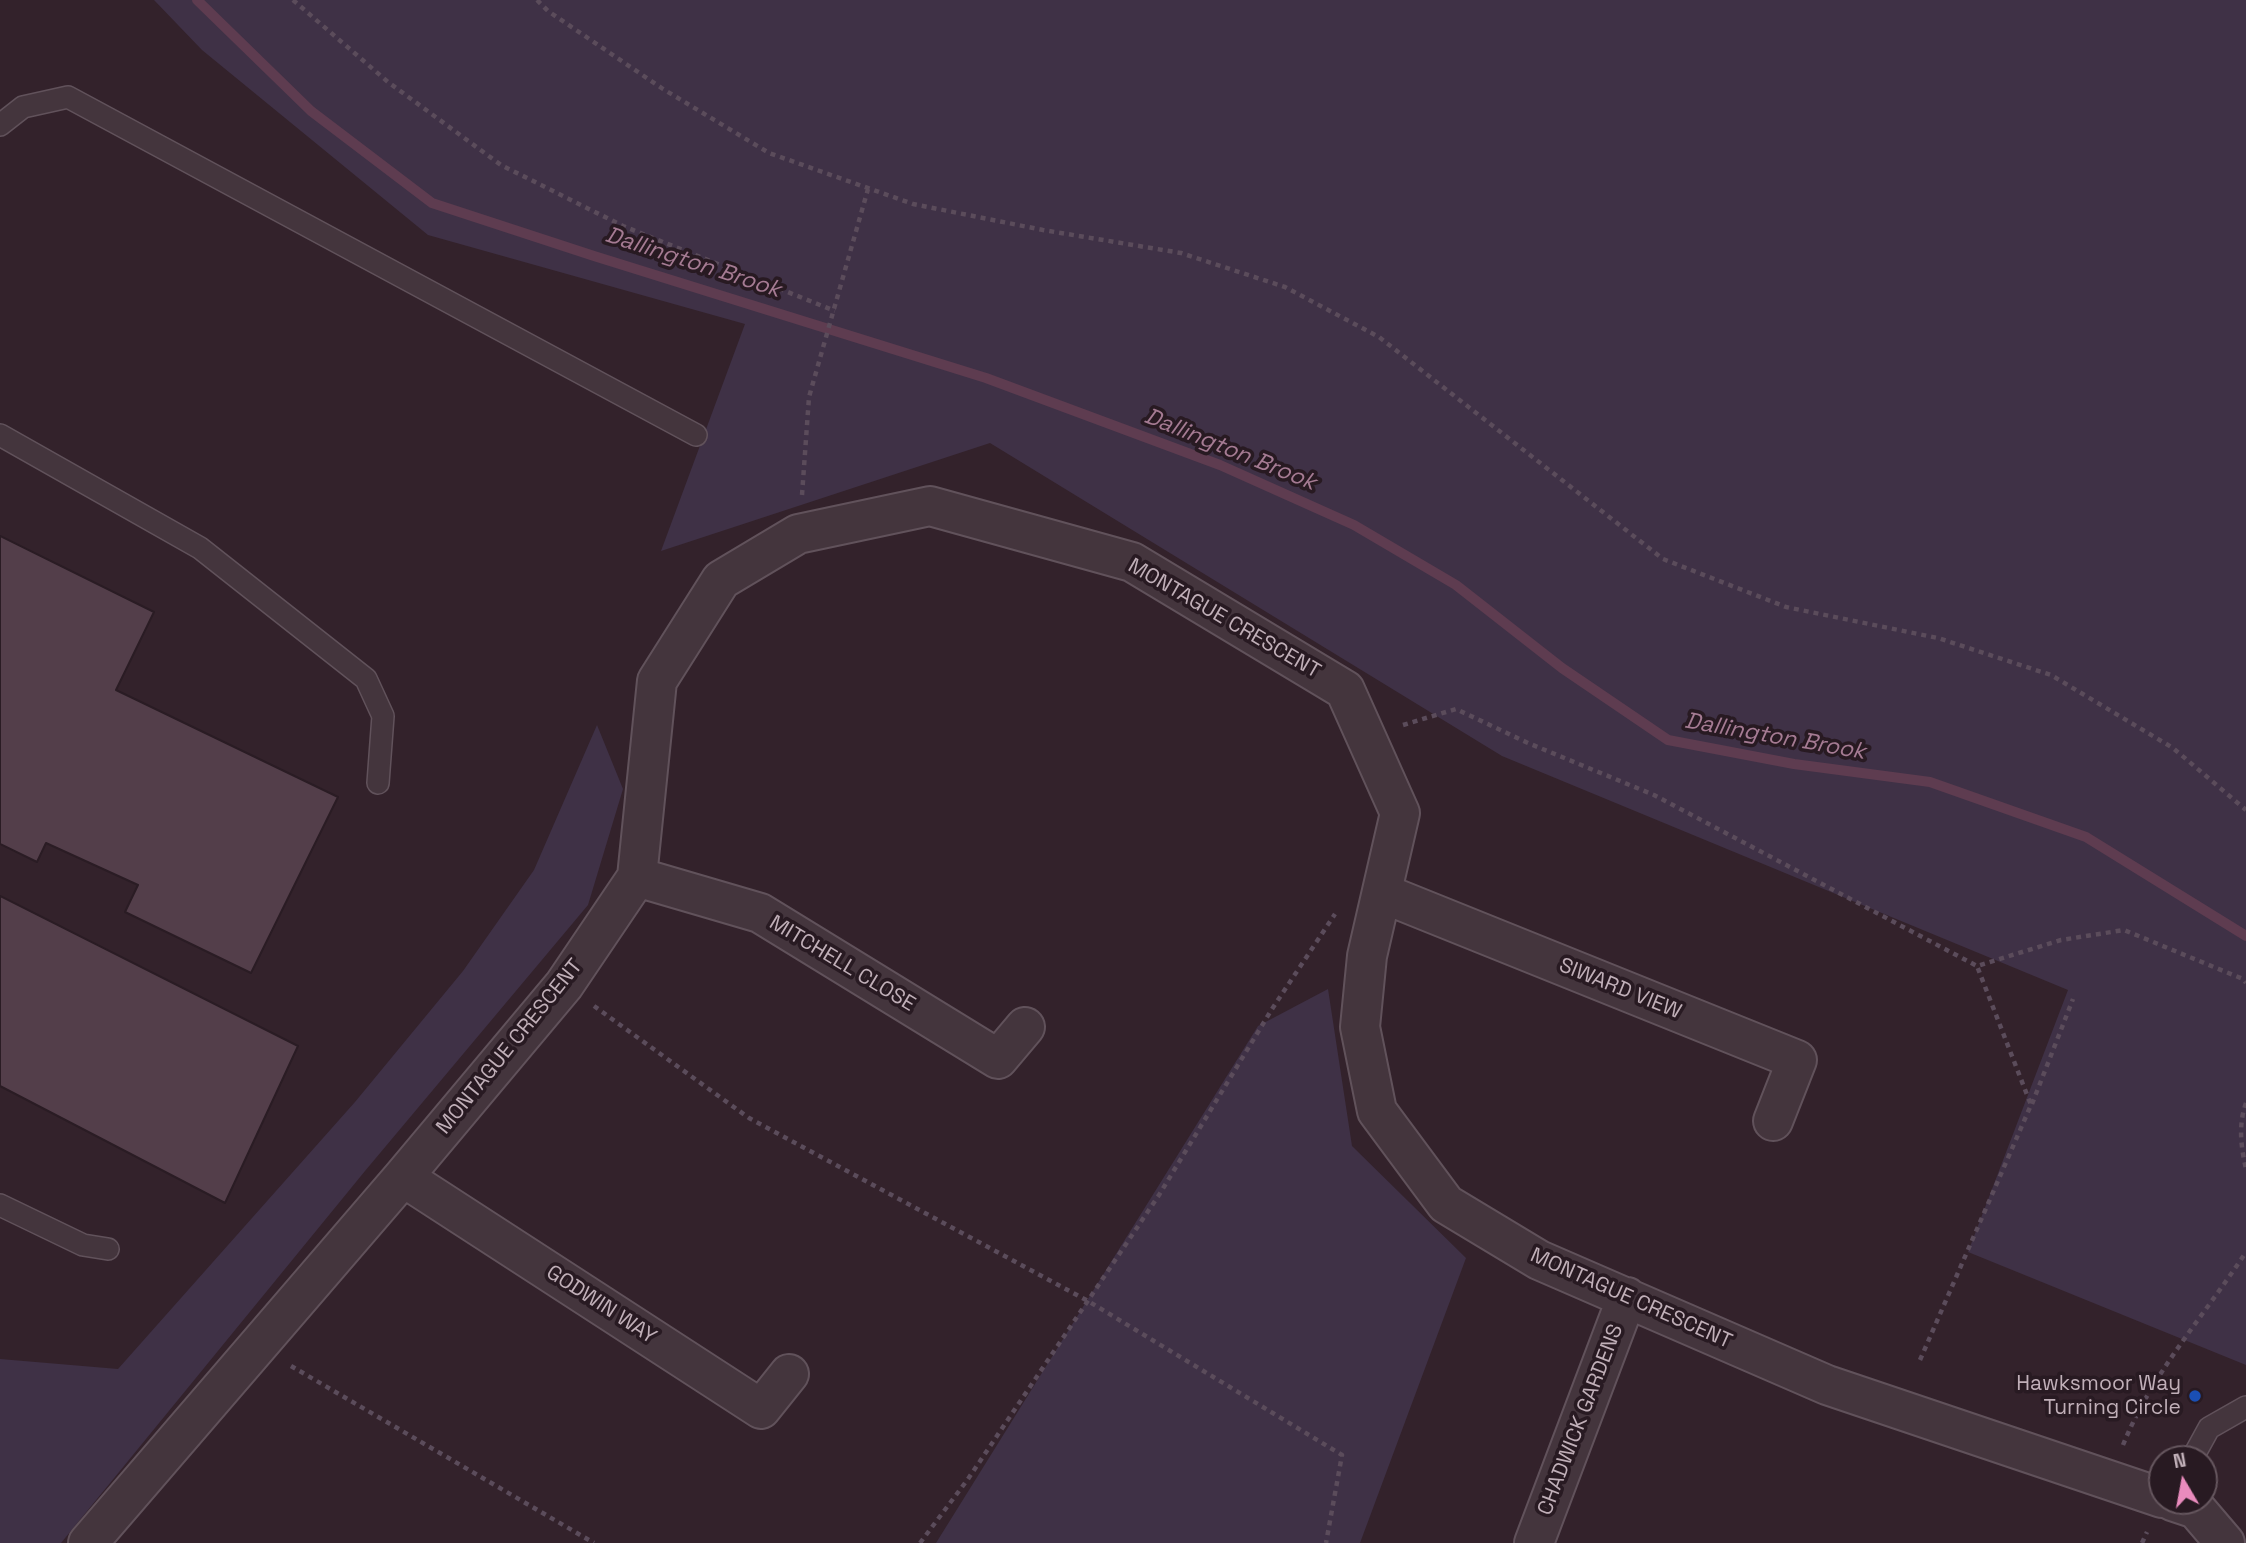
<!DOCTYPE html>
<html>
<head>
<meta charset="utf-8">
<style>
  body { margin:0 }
  #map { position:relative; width:2246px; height:1543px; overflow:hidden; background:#33222b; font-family:"Space Grotesk",sans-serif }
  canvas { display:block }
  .north { position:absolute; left:2148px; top:1445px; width:70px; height:70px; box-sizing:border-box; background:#281a22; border:2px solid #65565e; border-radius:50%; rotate:350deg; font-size:19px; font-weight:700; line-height:28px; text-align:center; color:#c0afb8 }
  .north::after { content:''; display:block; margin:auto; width:24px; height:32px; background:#e98bbd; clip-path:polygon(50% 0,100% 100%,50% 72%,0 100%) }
</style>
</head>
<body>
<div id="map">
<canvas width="2246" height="1543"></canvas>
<div class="north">N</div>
</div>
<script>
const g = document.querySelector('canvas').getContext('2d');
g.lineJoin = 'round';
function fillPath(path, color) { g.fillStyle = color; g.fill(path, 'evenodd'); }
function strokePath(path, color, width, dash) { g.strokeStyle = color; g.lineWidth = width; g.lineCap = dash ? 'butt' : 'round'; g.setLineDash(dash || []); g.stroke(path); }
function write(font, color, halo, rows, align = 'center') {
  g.font = font + ' "Space Grotesk",sans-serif'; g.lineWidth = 7; g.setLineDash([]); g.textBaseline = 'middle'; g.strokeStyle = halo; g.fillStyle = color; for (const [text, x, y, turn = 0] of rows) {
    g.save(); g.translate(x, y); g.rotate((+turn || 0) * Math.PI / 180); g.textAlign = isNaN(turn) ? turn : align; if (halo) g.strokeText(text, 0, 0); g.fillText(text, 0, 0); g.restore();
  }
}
fillPath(new Path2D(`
  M154 0H2246V1365L1968 1252 2068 990 1502 756 990 443 661 551 745 324 428 235 202 50Z
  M597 725 623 789 588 905 365 1171 61 1543H0V1359L118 1369 355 1102 463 971 534 870Z
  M1328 989 1352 1146 1466 1258 1360 1543H936L1258 1026Z`), '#3f3146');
strokePath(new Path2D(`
  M197 0 311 111 432 203 594 256 986 378 1220 465 1354 525 1456 585 1562 668 1668 740 1794 764 1930 782 2086 837 2246 936`), '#5e3c50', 10);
const building = new Path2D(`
  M0 536 154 612 116 690 338 797 251 973 125 912 138 885 46 843 37 862 0 844Z
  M0 896 298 1046 225 1203 0 1086Z`);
fillPath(building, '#533e4a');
strokePath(building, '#2a1c24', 2);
const lane = new Path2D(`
  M0 125 23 107 68 97 696 435
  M0 435 200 548 366 679 383 716 378 783
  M0 1205 83 1245 108 1249
  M2192 1459 2209 1428 2246 1407`);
const street = new Path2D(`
  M637 877 760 913 998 1059 1025 1027
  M1382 893 1797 1060 1773 1121
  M403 1177 761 1409 789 1374
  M2172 1501 2196 1509 2225 1543
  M88 1543 403 1177 564 985 637 877 657 681 721 580 798 534 930 506 1132 562 1345 690 1400 813 1367 956 1360 1027 1377 1111 1446 1204 1539 1260 1827 1385 2162 1498
  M1534 1543 1627 1297`);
strokePath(lane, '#61525b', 24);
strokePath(street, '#61525b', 42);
strokePath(new Path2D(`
  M293 0 388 82 501 165 623 226 835 311
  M537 0 548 11 663 89 769 153 913 204 1043 230 1181 253 1285 287 1379 337 1663 559 1786 607 1938 638 2051 675 2173 748 2246 810
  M802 495 809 397 868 189
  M1403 725 1456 709 1528 743 1654 795 1977 966 2061 940 2124 930 2243 979 2246 983
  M594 1006 749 1118 1088 1301 1342 1455 1326 1543
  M2246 1103C2238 1125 2241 1147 2246 1169
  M2032 1104 2073 999
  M1920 1360 2031 1105 1977 966
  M291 1366 594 1543
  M2123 1445C2152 1373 2204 1316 2246 1252
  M920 1543 968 1479 1159 1195 1272 1009 1335 914
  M2142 1543 2147 1532`), '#5b4c5b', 4.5, [5, 5]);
strokePath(lane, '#44353d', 21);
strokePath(street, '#44353d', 38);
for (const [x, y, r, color] of [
  [2195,1396,7,"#1a4fb4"]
]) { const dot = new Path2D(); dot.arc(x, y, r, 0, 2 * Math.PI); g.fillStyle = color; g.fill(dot); strokePath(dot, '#281a22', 2.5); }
write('21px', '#c0afb8', '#281a22', [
  ["MONTAGUE CRESCENT",1224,619,30],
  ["MITCHELL CLOSE",842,964,31],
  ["SIWARD VIEW",1620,989,22],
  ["MONTAGUE CRESCENT",510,1047,-51],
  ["MONTAGUE CRESCENT",1631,1299,24],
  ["GODWIN WAY",601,1305,33],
  ["CHADWICK GARDENS",1581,1420,-69]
]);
write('21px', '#c0afb8', '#281a22', [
  ["Hawksmoor Way",2181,1384],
  ["Turning Circle",2181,1408]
], 'right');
write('italic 23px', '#a57b93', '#281a22', [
  ["Dallington Brook",693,263,18],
  ["Dallington Brook",1230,450,22],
  ["Dallington Brook",1775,737,10]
]);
</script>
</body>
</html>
